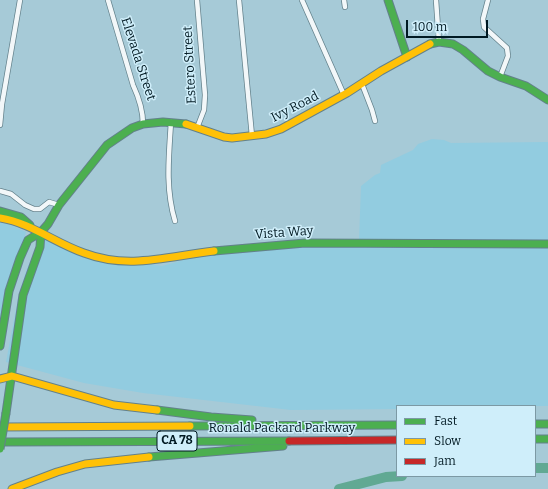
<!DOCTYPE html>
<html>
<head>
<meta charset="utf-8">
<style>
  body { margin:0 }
  #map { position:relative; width:548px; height:489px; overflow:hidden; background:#a6cad7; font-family:Bitter,serif }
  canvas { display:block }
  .legend { position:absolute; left:396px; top:405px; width:140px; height:72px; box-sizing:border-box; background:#cfeefa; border:1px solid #7c99a4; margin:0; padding:5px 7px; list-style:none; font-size:12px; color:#001922 }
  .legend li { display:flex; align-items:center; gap:8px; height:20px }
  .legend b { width:20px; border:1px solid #7c99a4 }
  .scale { position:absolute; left:406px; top:20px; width:82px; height:18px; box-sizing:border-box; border:2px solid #001922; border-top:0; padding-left:5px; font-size:12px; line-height:14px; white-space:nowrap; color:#001922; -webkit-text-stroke:3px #cfeefa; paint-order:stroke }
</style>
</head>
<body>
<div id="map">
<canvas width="548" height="489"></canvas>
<ul class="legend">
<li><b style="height:5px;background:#4caf50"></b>Fast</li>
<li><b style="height:5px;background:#ffc107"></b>Slow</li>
<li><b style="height:5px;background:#c62828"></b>Jam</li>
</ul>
<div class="scale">100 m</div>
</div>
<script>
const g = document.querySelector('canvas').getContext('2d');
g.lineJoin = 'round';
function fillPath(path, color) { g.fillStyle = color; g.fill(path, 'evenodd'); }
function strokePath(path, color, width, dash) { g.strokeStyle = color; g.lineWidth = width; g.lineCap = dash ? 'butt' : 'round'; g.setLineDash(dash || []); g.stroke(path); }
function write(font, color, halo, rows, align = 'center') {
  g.font = font + ' Bitter,serif'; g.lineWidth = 3; g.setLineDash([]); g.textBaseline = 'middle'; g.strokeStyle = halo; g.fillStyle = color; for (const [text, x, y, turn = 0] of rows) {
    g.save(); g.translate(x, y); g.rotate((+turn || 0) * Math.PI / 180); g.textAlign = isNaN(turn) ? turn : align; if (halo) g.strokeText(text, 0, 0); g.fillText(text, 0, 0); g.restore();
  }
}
fillPath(new Path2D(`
  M432 139 444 140 451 143 548 142V243L359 241 361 186 375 175 380 173 381 165 413 150 418 144Z
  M0 223 8 224 26 232 2 312 0 326Z
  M46 229 62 242 84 253 162 266 224 249 245 246 548 244V406H397V409L291 410 143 393 84 383 6 362 19 293 27 268Z`), '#92cce0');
strokePath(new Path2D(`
  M535 468H548
  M339 489 386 477 402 476`), '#61a993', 10);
const street = new Path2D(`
  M108 0 133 85C139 98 143 110 143 124
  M197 0 205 95 204 110 197 128
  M239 0 252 136
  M302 0 344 95
  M344 0 345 7
  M436 0 439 42
  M488 0 483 19 484 27 507 48 508 56 500 77
  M362 84 372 110 375 121
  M171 122C169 155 165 188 175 221
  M0 125 2 104 20 0
  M0 191 11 194 25 205 34 209H40L49 202 59 205`);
const fast = new Path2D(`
  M388 0 407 57
  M430 44 439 42 453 44 463 50 488 71 500 77 526 86 548 100
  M0 211 21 217 30 225
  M214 251 305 243 548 244
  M0 346 9 291 20 258 28 240 41 232 48 224 59 205 107 145 132 128 143 124 163 122 186 124
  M157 410 211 417 252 420
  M6 413 23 295 40 247 41 232
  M535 424H548
  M190 426 397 425
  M535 439H548
  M0 442 289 441
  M149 457 283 446`);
const slow = new Path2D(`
  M186 124 224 137 232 138 266 134 281 129 347 93 381 71 430 44
  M0 218C31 223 55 243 84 253 129 270 169 256 214 251
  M0 379 12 376 114 405 157 410
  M0 427 190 426
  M12 489 57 472 85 464 149 457`);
const jam = new Path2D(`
  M289 441 397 440`);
strokePath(street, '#63818b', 6);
strokePath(fast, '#63818b', 9);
strokePath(slow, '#63818b', 9);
strokePath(jam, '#63818b', 9);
strokePath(street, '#f2f7f9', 4.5);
strokePath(fast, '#4caf50', 7);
strokePath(slow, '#ffc107', 7);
strokePath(jam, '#c62828', 7);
const fastBridge = new Path2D(`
  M0 449 6 413`);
strokePath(fastBridge, '#63818b', 9, []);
strokePath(fastBridge, '#4caf50', 7);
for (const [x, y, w] of [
  [177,441,40]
]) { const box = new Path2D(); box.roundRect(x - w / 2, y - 10, w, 20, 3); g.fillStyle = '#cfeefa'; g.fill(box); strokePath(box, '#001922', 1); }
write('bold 12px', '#001922', null, [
  ["CA 78",177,441]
]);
write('13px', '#001922', '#cfeefa', [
  ["Elevada Street",138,59,72],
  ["Estero Street",190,65,-93],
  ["Ivy Road",295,107,-27],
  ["Vista Way",284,233,-4],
  ["Ronald Packard Parkway",282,428]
]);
</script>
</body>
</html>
